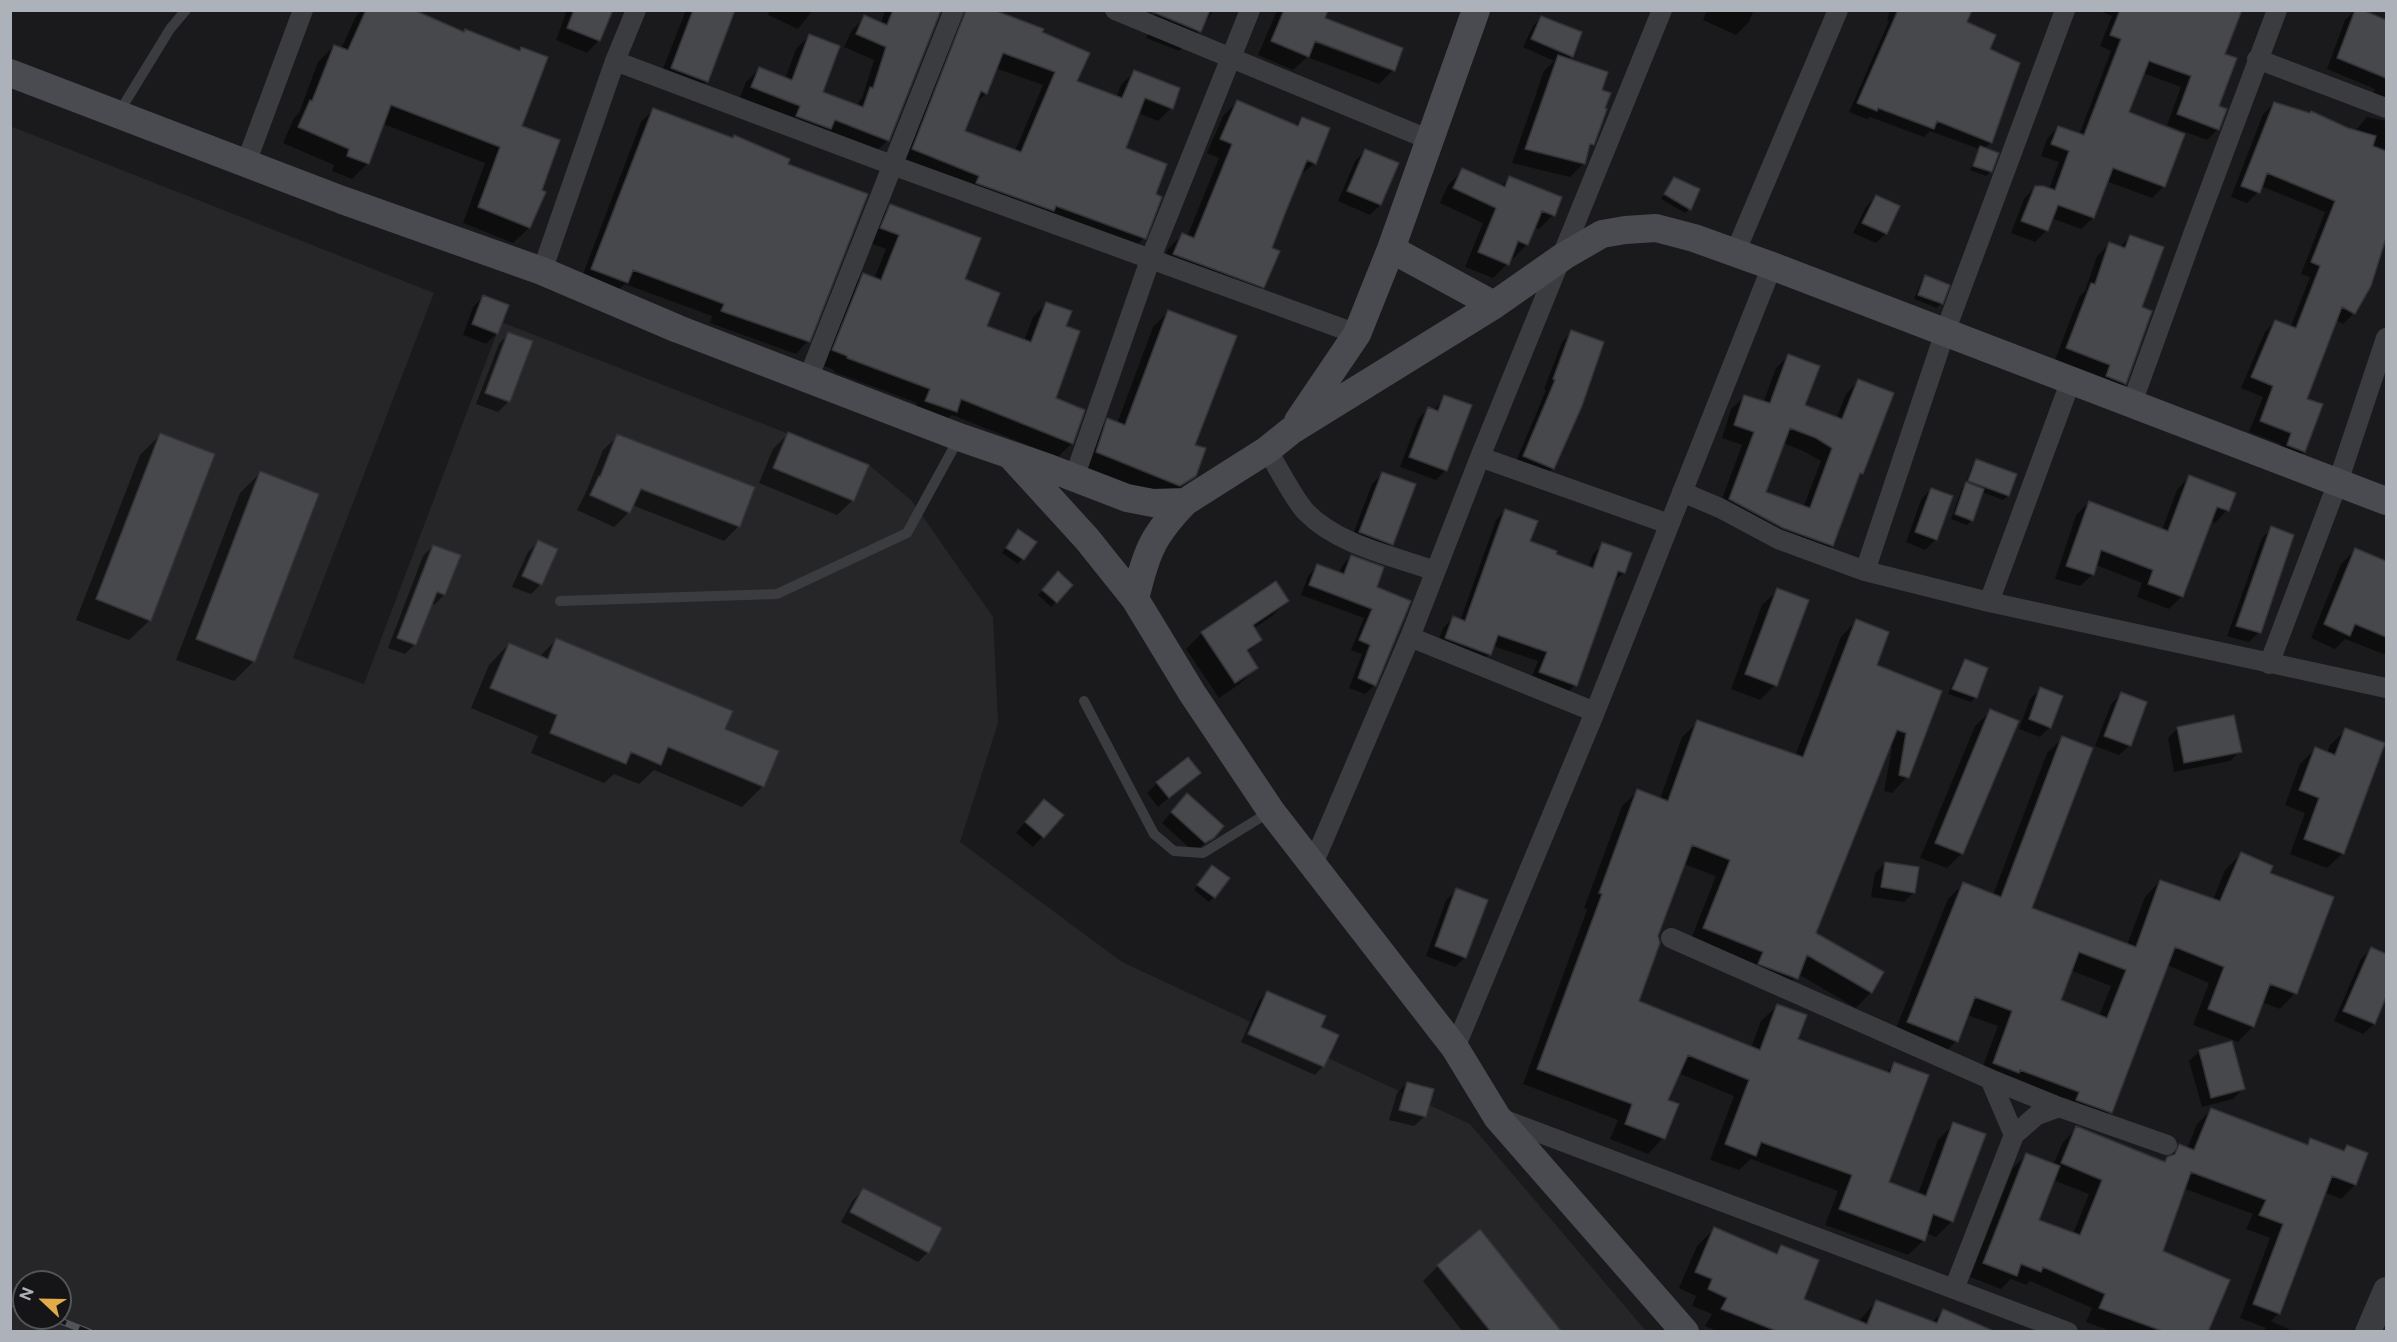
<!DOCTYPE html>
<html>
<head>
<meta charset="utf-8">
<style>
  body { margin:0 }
  #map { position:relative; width:2397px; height:1342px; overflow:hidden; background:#1a1a1c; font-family:"Public Sans",sans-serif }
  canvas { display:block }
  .frame { position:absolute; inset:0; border:12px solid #adb2ba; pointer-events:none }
  .north { position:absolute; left:12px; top:1270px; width:60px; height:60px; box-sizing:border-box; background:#151517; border:2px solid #525458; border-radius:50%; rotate:292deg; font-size:16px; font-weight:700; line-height:24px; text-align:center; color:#adb2ba }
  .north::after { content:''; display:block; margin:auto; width:21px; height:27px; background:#e4ac49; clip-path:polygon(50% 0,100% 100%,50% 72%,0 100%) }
</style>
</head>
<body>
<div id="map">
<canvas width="2397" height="1342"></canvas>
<div class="frame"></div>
<div class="north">N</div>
</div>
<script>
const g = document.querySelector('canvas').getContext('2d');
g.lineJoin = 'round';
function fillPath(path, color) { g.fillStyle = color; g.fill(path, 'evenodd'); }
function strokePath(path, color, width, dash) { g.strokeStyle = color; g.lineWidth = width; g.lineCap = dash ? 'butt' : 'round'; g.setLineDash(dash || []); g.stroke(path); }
fillPath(new Path2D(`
  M10 126 434 293 293 658 364 684 501 322 869 465 912 501 993 617 998 723 960 842 1122 962 1470 1124 1646 1331H11ZM24 1282H60V1318H24Z`), '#262629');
fillPath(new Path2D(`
  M362 10H395L518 52 522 48 520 127 529 228 513 243 463 223 485 163 383 124 368 163 352 179 332 171 334 165 283 143 294 118 299 113 318 62 334 46 341 49 356 16Z
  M567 10H611L599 40 587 53 556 40Z
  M686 10H733L707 81 693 95 658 81Z
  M770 10H813L798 29 768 15Z
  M885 10H990L1041 33 1075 82 1116 98 1121 85 1134 72 1171 108 1158 121 1138 113 1124 149 1154 195 1144 238 1131 251 900 163 946 12 939 11 888 140 875 153 739 100 746 82 759 69 785 79 796 49 809 36 821 92 856 106 862 98 874 60 844 47 852 30 865 17 881 23ZM995 68 1043 85 1015 151 963 131 974 105 986 93Z
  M1157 10H1214L1199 31 1179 51 1146 38Z
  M1277 10H1327L1323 19 1393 70 1379 84 1307 57 1293 70 1258 55ZM1309 37 1388 67V70L1308 40Z
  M1707 10H1754L1749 22 1736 35 1703 20Z
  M1890 10H1970L1965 23 1988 50 1991 142 1984 149 1997 154 1990 172 1986 176 1970 170 1979 149 1930 131 1924 137 1870 117 1867 119 1849 112 1889 21 1887 20Z
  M2097 10H2241L2223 55 2218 107V129L2207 140 2167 125 2181 87 2143 73 2127 113 2183 135 2163 187 2152 198 2106 181 2093 218 2081 229 2051 218 2047 230 2035 242 2011 233 2024 199 2035 187 2049 189 2059 162 2041 156 2047 139 2058 127 2079 135 2111 51 2100 46 2112 16Z
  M2355 10 2386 22V121L2385 112 2369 104 2375 89 2327 69 2345 20Z
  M1541 17 1572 56 1568 60 1600 90 1593 144 1587 150 1584 163 1570 177 1512 163 1544 71 1554 61 1523 47 1533 26Z
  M1237 102 1294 126 1302 119 1315 163 1299 176 1270 249 1263 287 1249 301 1160 268 1168 249 1182 235 1187 237 1219 158 1207 153 1223 116Z
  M2274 103 2355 131 2367 117 2386 121V236L2369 285 2354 313 2343 324 2336 320 2305 399 2321 405 2304 452 2293 463 2276 456 2281 444 2249 432 2263 397 2241 388 2265 332 2276 321 2290 328 2310 277 2301 274 2325 212 2261 186 2258 192 2247 203 2231 197 2263 114Z
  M653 110 786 165 808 341 796 354 710 323 712 316 625 284 614 294 580 282 641 122Z
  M1365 151 1397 164 1380 205 1370 215 1338 201 1355 161Z
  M1463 170 1501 186 1510 178 1553 215 1539 229 1534 227 1527 244 1513 259 1510 258 1507 264 1493 278 1465 267 1483 223 1440 203 1448 185Z
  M1674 179 1690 209 1685 213 1661 199Z
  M1876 196 1886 233 1876 243 1853 233 1866 207Z
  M890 206 963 280 985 327 1024 341 1033 317 1047 303 1064 327 1054 399 1072 443 1058 457 952 415 941 425 912 415 917 403 834 372V370L819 364 849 289 863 275 874 279 886 249 868 242 876 220Z
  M2130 237 2141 308 2125 383 2113 395 2055 360 2079 297 2085 291 2097 256 2109 244 2120 247Z
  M1925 277 1941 303 1937 308 1914 299 1921 282Z
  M483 297 507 306 496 334 486 344 463 335 473 307Z
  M1168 312 1193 445 1195 475 1179 490 1163 500 1082 467 1093 435 1108 420 1117 424 1153 327Z
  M1572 332 1553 468 1543 478 1514 466 1546 390 1544 389 1562 342Z
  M509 333 531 342 508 402 498 412 476 404 499 344Z
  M1789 355 1803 406 1836 419 1846 394 1858 381 1861 473 1857 478 1832 546 1819 558 1717 512 1742 445 1722 438 1731 409 1744 397 1763 403 1776 368ZM1783 443 1803 451 1821 461 1803 508 1764 493Z
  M1445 397 1446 470 1436 480 1400 467 1418 419 1428 409 1433 411Z
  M788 434 853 500 837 515 759 483 773 449Z
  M160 435 150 620 129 640 76 620 140 455Z
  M618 436 739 526 724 541 632 505 629 512 614 527 577 510 587 490 603 450Z
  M1976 461 2008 495 2003 500 1982 492 1972 520 1967 525 1951 519 1962 488 1965 485 1972 466Z
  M260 473 254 661 234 681 176 660 240 493Z
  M1382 474 1392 544 1382 554 1350 542 1372 484Z
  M2189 477 2234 494 2227 510 2215 523 2210 521 2182 596 2169 609 2137 597 2142 583 2096 565 2093 574 2080 586 2055 579 2076 515 2089 502 2162 530 2177 490Z
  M1931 489 1951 497 1935 540 1925 550 1906 542 1921 500Z
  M1505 510 1528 542 1554 555 1588 568 1593 554 1603 544 1624 572 1614 582 1575 685 1566 694 1530 681 1538 661 1493 646 1490 654 1480 663 1436 647 1443 628 1453 618 1460 621 1496 520Z
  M2272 528 2259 632 2249 642 2227 636 2262 538Z
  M1014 536 1035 542 1018 564 1002 553Z
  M538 542 541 584 531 594 512 587 528 552Z
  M433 546 459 556 444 595 434 605 431 603 415 644 405 654 388 648 423 556Z
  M2355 550 2386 563V655L2345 639 2335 649 2311 638 2341 564Z
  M1351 556 1375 588V685L1365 694 1349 688 1362 654 1351 650 1364 618 1301 595 1308 576 1317 566 1339 574 1342 566Z
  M1054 578 1071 585 1051 607 1038 595Z
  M1276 583 1287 601 1272 616 1253 629 1260 640 1247 653 1256 668 1241 683 1219 698 1186 649 1202 633Z
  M1778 590 1775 685 1760 700 1731 689 1762 605Z
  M1856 621 1875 666 1940 691 1907 777 1892 793 1884 791 1892 748 1888 747 1814 933 1871 992 1856 1008 1798 974 1781 994 1689 944 1716 876 1684 864 1657 936 1637 1002 1751 1048 1761 1021 1777 1006 1796 1040 1885 1073 1895 1064 1887 1183 1918 1194 1938 1140 1954 1124 1952 1221 1936 1237 1926 1233 1924 1240 1908 1255 1825 1225 1838 1191 1751 1159 1739 1170 1710 1160 1734 1096 1678 1073 1666 1100 1663 1138 1648 1154 1610 1139 1618 1120 1523 1084 1587 910 1584 908 1622 806 1638 791 1660 799 1682 737 1698 722 1795 756 1841 637Z
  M556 640 723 730 763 786 742 807 654 770 639 784 614 774 604 783 531 753 538 736 471 708 489 665 509 644 539 657Z
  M1965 661 1986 669 1975 698 1971 702 1948 694 1961 665Z
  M2040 689 2050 727 2040 737 2019 729 2030 699Z
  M2121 694 2130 745 2119 755 2095 746 2111 704Z
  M1991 711 1962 853 1947 868 1920 858 1975 726Z
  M2178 728 2240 751 2230 761 2174 772 2168 738Z
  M2346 730 2343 853 2327 868 2290 854 2305 813 2285 805 2300 764 2315 749 2327 753 2330 745Z
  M2063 738 2030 909 2127 945 2145 897 2160 881 2213 900 2225 870 2241 854 2268 874 2295 993 2280 1009 2262 1002 2253 1026 2238 1042 2193 1025 2209 983 2167 965 2111 1112 2095 1128 1978 1079 1998 1026 1967 1015 1956 1041 1941 1057 1892 1038 1948 899 1963 884 1993 895 2047 753ZM2070 970 2111 986 2099 1016 2059 1001Z
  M1198 773 1158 807 1147 793 1157 783Z
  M1177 805 1213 837 1194 852 1162 823Z
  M1034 811 1062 815 1033 847 1016 833Z
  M1885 863 1914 892 1904 902 1871 897 1875 873Z
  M1208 871 1214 897 1209 902 1194 890Z
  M1457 890 1465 957 1455 967 1426 956 1446 900Z
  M2371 949 2386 956V994L2374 1024 2363 1034 2334 1021 2361 959Z
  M1267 992 1320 1028 1323 1066 1315 1075 1241 1042 1259 1001Z
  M2200 1051 2243 1089 2233 1099 2202 1107 2189 1061Z
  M1407 1083 1425 1116 1414 1126 1389 1120 1397 1093Z
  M2211 1110 2305 1145 2311 1140 2342 1152 2347 1146 2367 1154 2355 1185 2341 1199 2324 1192 2279 1313 2271 1321 2295 1332 2263 1331 2266 1328 2240 1318 2270 1238 2246 1229 2253 1214 2183 1188 2161 1252 2206 1332H2113L2086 1322 2092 1308 2030 1281 2026 1285 2011 1279 2001 1289 1970 1277 2013 1168 2027 1154 2053 1165 2063 1142 2077 1128 2163 1163 2179 1146 2187 1149 2197 1124ZM2053 1180 2089 1194 2073 1234 2037 1220Z
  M863 1190 928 1252 918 1262 841 1222 853 1200Z
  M1714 1229 1774 1254 1781 1247 1802 1300 1858 1322 1876 1302 1932 1322 1943 1311 1995 1332H1719L1705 1326 1712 1314 1692 1306 1696 1296 1679 1288 1697 1246Z
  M1438 1266 1560 1332H1463L1423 1281Z`), '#0007');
const building = new Path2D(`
  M366 10H414L464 32 465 29 520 51 521 47 548 57 522 126 560 140 542 190 546 192 530 228 478 207 500 147 391 105 369 164 347 156 349 149 298 127 310 100 312 101 334 45 348 50Z
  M574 10H613L600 41 567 28Z
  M693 10H735L708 82 671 68Z
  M893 10H941L889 141 835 120 831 129 796 116 800 106 751 87 759 67 792 80 809 34 840 46 823 92 863 107 870 87 873 88 886 47 856 34 864 15 887 25Z
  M966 10H994L1044 29 1042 32 1090 53 1077 81 1122 98 1134 70 1180 88 1173 109 1145 98 1126 148 1167 164 1156 194 1162 197 1146 239 1056 206 1054 211 976 183 979 176 912 149ZM1003 53 1055 72 1021 152 965 131 981 91 987 94Z
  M1148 10H1210L1201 32Z
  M1284 10H1328L1325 18 1403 48 1395 71 1315 41 1309 57 1271 41Z
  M1898 10H1972L1967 22 1996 35 1990 49 2020 63 1992 143 1937 121 1934 129 1878 108 1877 111 1857 103Z
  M2120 10H2242L2225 54 2237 58 2219 106 2227 109 2219 130 2177 114 2191 76 2149 61 2129 112 2185 134 2165 187 2113 168 2094 218 2058 205 2048 231 2021 221 2035 186H2043L2055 190 2069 151 2051 144 2058 126 2084 135 2121 39 2110 35Z
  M2355 10H2363L2386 20V78L2337 58Z
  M1541 16 1582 32 1573 57 1531 39Z
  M1558 55 1608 72 1602 90 1611 93 1605 108 1607 109 1594 145 1590 144 1585 164 1525 149Z
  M1237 100 1298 126 1302 117 1330 128 1316 164 1307 160 1286 211 1272 248 1280 251 1264 288 1173 254 1182 233 1194 238 1232 144 1220 139Z
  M2274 102 2310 113 2311 111 2348 128 2376 136 2373 146 2386 151V238L2371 286 2355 314 2342 307 2307 399 2323 404 2305 452 2287 445 2291 433 2260 421 2273 386 2251 377 2275 320 2296 328 2320 266 2311 262 2335 201 2267 173 2260 193 2241 186Z
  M653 108 733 138 734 135 790 159 788 164 868 194 810 342 721 311 724 304 633 270 628 283 591 269Z
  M1980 146 1999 153 1992 172 1973 166Z
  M1365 149 1399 163 1381 205 1347 191Z
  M1462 168 1505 187 1509 176 1562 197 1555 216 1542 211 1528 245 1518 241 1509 265 1478 252 1496 208 1453 188Z
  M1674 177 1700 189 1691 210 1664 194Z
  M1876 195 1900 206 1887 234 1862 223Z
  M890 204 981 238 965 279 1000 293 987 326 1031 342 1046 302 1072 311 1066 326 1080 331 1056 398 1085 410 1073 444 961 399 957 412 925 401 930 389 847 358V356L832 350 863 273 881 280 899 235 880 228Z
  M2130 235 2164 247 2142 307 2152 311 2126 384 2106 376 2110 365 2066 348 2091 283 2095 284 2109 242 2125 248Z
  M1925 275 1950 285 1943 304 1918 295Z
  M483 295 509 305 498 334 472 324Z
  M1168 310 1237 336 1195 445 1206 448 1196 476 1180 486 1096 452 1107 418 1125 425Z
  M1571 330 1604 342 1582 406 1554 469 1523 456 1555 380 1553 379Z
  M508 332 533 341 510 402 485 393Z
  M1788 354 1820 366 1805 405 1842 419 1858 379 1894 393 1863 474 1860 473 1833 546 1783 528 1729 499 1754 432 1734 425 1744 395 1770 403ZM1790 428 1816 438 1832 448 1810 508 1766 492Z
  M1444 395 1472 405 1447 471 1409 457 1428 407 1438 411Z
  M788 432 869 465 854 501 773 468Z
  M160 433 215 454 151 621 96 599Z
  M617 434 755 487 740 527 641 489 630 513 590 495 599 476 600 477Z
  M1976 459 2017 474 2009 496 1968 481Z
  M260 471 319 494 255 662 196 639Z
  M1382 472 1416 484 1393 545 1359 532Z
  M2189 475 2236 493 2229 511 2217 507 2183 597 2148 584 2153 570 2101 550 2094 575 2066 566 2089 501 2168 531Z
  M1966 482 1984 489 1973 521 1955 514Z
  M1931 488 1953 496 1937 540 1915 532Z
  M1505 509 1538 521 1530 541 1557 551 1556 554 1593 568 1602 542 1632 553 1625 573 1618 571 1577 686 1539 672 1547 652 1498 635 1491 655 1445 638 1453 616 1465 621Z
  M2271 526 2294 535 2261 633 2236 626Z
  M1018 529 1037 542 1024 560 1006 548Z
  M538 540 558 549 542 585 522 576Z
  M433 545 461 555 445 595 437 592 416 645 397 638Z
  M2355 548 2386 561V637L2355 624 2350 636 2324 624Z
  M1351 555 1384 567 1377 587 1411 601 1376 686 1358 678 1370 645 1359 640 1372 609 1309 585 1317 564 1344 574Z
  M1058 571 1073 585 1057 603 1042 590Z
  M1276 581 1289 601 1253 625 1262 640 1247 650 1258 668 1235 683 1201 632Z
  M1777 588 1809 600 1777 686 1745 674Z
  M1856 619 1889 632 1877 665 1942 691 1909 778 1899 775 1906 733 1897 730 1816 933 1884 972 1872 993 1807 955 1798 979 1758 964 1763 952 1703 928 1730 860 1692 845 1658 936 1660 943 1639 1001 1760 1050 1777 1004 1807 1015 1798 1039 1890 1073 1894 1062 1929 1075 1889 1182 1926 1196 1953 1122 1986 1134 1953 1222 1933 1214 1925 1241 1839 1209 1852 1175 1761 1142 1756 1156 1725 1144 1749 1080 1688 1055 1668 1100 1679 1104 1665 1139 1625 1124 1632 1104 1537 1069 1602 894 1599 893 1637 789 1668 801 1697 720 1803 757Z
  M556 638 733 711 725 729 779 751 764 787 668 747 661 765 631 752 626 764 550 733 557 715 490 688 509 643 548 659Z
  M1965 659 1988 668 1977 698 1952 689Z
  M2040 687 2063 696 2051 728 2029 719Z
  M2121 692 2147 702 2131 746 2104 736Z
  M1990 709 2019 721 1963 854 1935 843Z
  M2234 715 2242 752 2184 763 2177 727Z
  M2345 728 2385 743 2344 854 2304 839 2319 798 2299 790 2315 747 2335 755Z
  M2062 736 2093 748 2032 908 2136 947 2160 880 2220 901 2241 852 2273 866 2270 873 2334 897 2297 994 2270 984 2254 1027 2208 1009 2224 967 2175 947 2112 1113 2076 1100 2079 1092 2020 1070 2019 1073 1993 1063 2012 1011 1975 997 1958 1042 1907 1022 1963 882 2001 897ZM2079 952 2126 970 2107 1018 2061 1000Z
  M1188 757 1201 773 1169 798 1156 782Z
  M1187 793 1224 826 1214 838 1205 843 1171 812Z
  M1044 799 1064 815 1044 838 1025 822Z
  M1885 862 1919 867 1915 893 1881 887Z
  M1212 865 1230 878 1215 898 1197 885Z
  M1456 888 1488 900 1466 958 1435 946Z
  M2371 947 2386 954V997L2375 1024 2343 1011Z
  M1267 991 1326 1016 1321 1027 1339 1035 1324 1067 1248 1034Z
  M2232 1041 2245 1089 2211 1098 2199 1050Z
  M1407 1082 1434 1089 1426 1117 1399 1110Z
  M2211 1108 2308 1145 2310 1138 2344 1151 2347 1145 2368 1153 2356 1185 2332 1176 2280 1314 2253 1304 2283 1224 2259 1215 2266 1200 2191 1172 2163 1251 2230 1280 2208 1332H2165L2099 1308 2105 1294 2043 1267 2041 1272 2021 1264 2017 1276 1983 1263 2026 1153 2060 1166 2039 1220 2080 1235 2102 1180 2061 1163 2076 1126 2165 1162 2167 1157 2175 1154 2179 1144 2194 1150Z
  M863 1188 942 1228 929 1253 850 1212Z
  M1714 1227 1777 1254 1781 1245 1819 1260 1804 1299 1867 1324 1876 1300 1937 1323 1943 1309 1996 1332H1779L1721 1309 1727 1298 1708 1289 1712 1279 1695 1272Z
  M1480 1229 1562 1332H1491L1437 1265Z`);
fillPath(building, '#47484c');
strokePath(building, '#343438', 1.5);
strokePath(new Path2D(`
  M118 114 170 29 186 10
  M560 601 777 594 907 533 959 438
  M1084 701 1154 834 1174 851 1203 853 1271 811`), '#3b3c40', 10);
strokePath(new Path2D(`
  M1115 10 1430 140
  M2257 59 2386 108
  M615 61 892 165 1357 334
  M246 163 303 10
  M1735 253 1838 10
  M542 271 615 61 636 10
  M808 379 954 10
  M2132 403 2195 229 2277 10
  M1267 450C1278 467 1293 498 1306 512 1338 545 1393 556 1435 571
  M1480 457 1669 524
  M1074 478 1150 260 1250 10
  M1682 492 1720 508 1778 539 1865 571 1989 602 2386 688
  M1865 571 1945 332 2065 10
  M1989 602 2071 380
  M1410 637 1595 712
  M2269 664 2338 482 2386 338
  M1313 864 1410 637 1480 457 1662 10
  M1671 938 1990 1079 2014 1135 1954 1289
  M1455 1048 1595 712 1772 266
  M1990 1079 2059 1107
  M1500 1118 2068 1332
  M2014 1135 2037 1115 2059 1107 2167 1145`), '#3b3c40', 20);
strokePath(new Path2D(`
  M2368 1332 2386 1290`), '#3b3c40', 26);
strokePath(new Path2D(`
  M1476 10 1391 249 1494 305 1564 256 1602 234 1625 230 1656 228 1694 238 1772 266 2386 501
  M10 73 342 200 542 271 678 329 959 437 1049 468 1127 498 1153 503 1185 502 1267 450 1292 430 1494 305
  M1298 421 1357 334 1391 249
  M1013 458 1087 539 1135 599 1192 693 1271 811 1455 1048 1497 1117 1685 1332
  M1135 599C1146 553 1152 536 1185 502`), '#494b50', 28);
const rail = new Path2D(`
  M10 1302 24 1307
  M53 1318 89 1332`);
strokePath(rail, '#525459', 7);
strokePath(rail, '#151517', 4.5, [14]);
</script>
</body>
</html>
